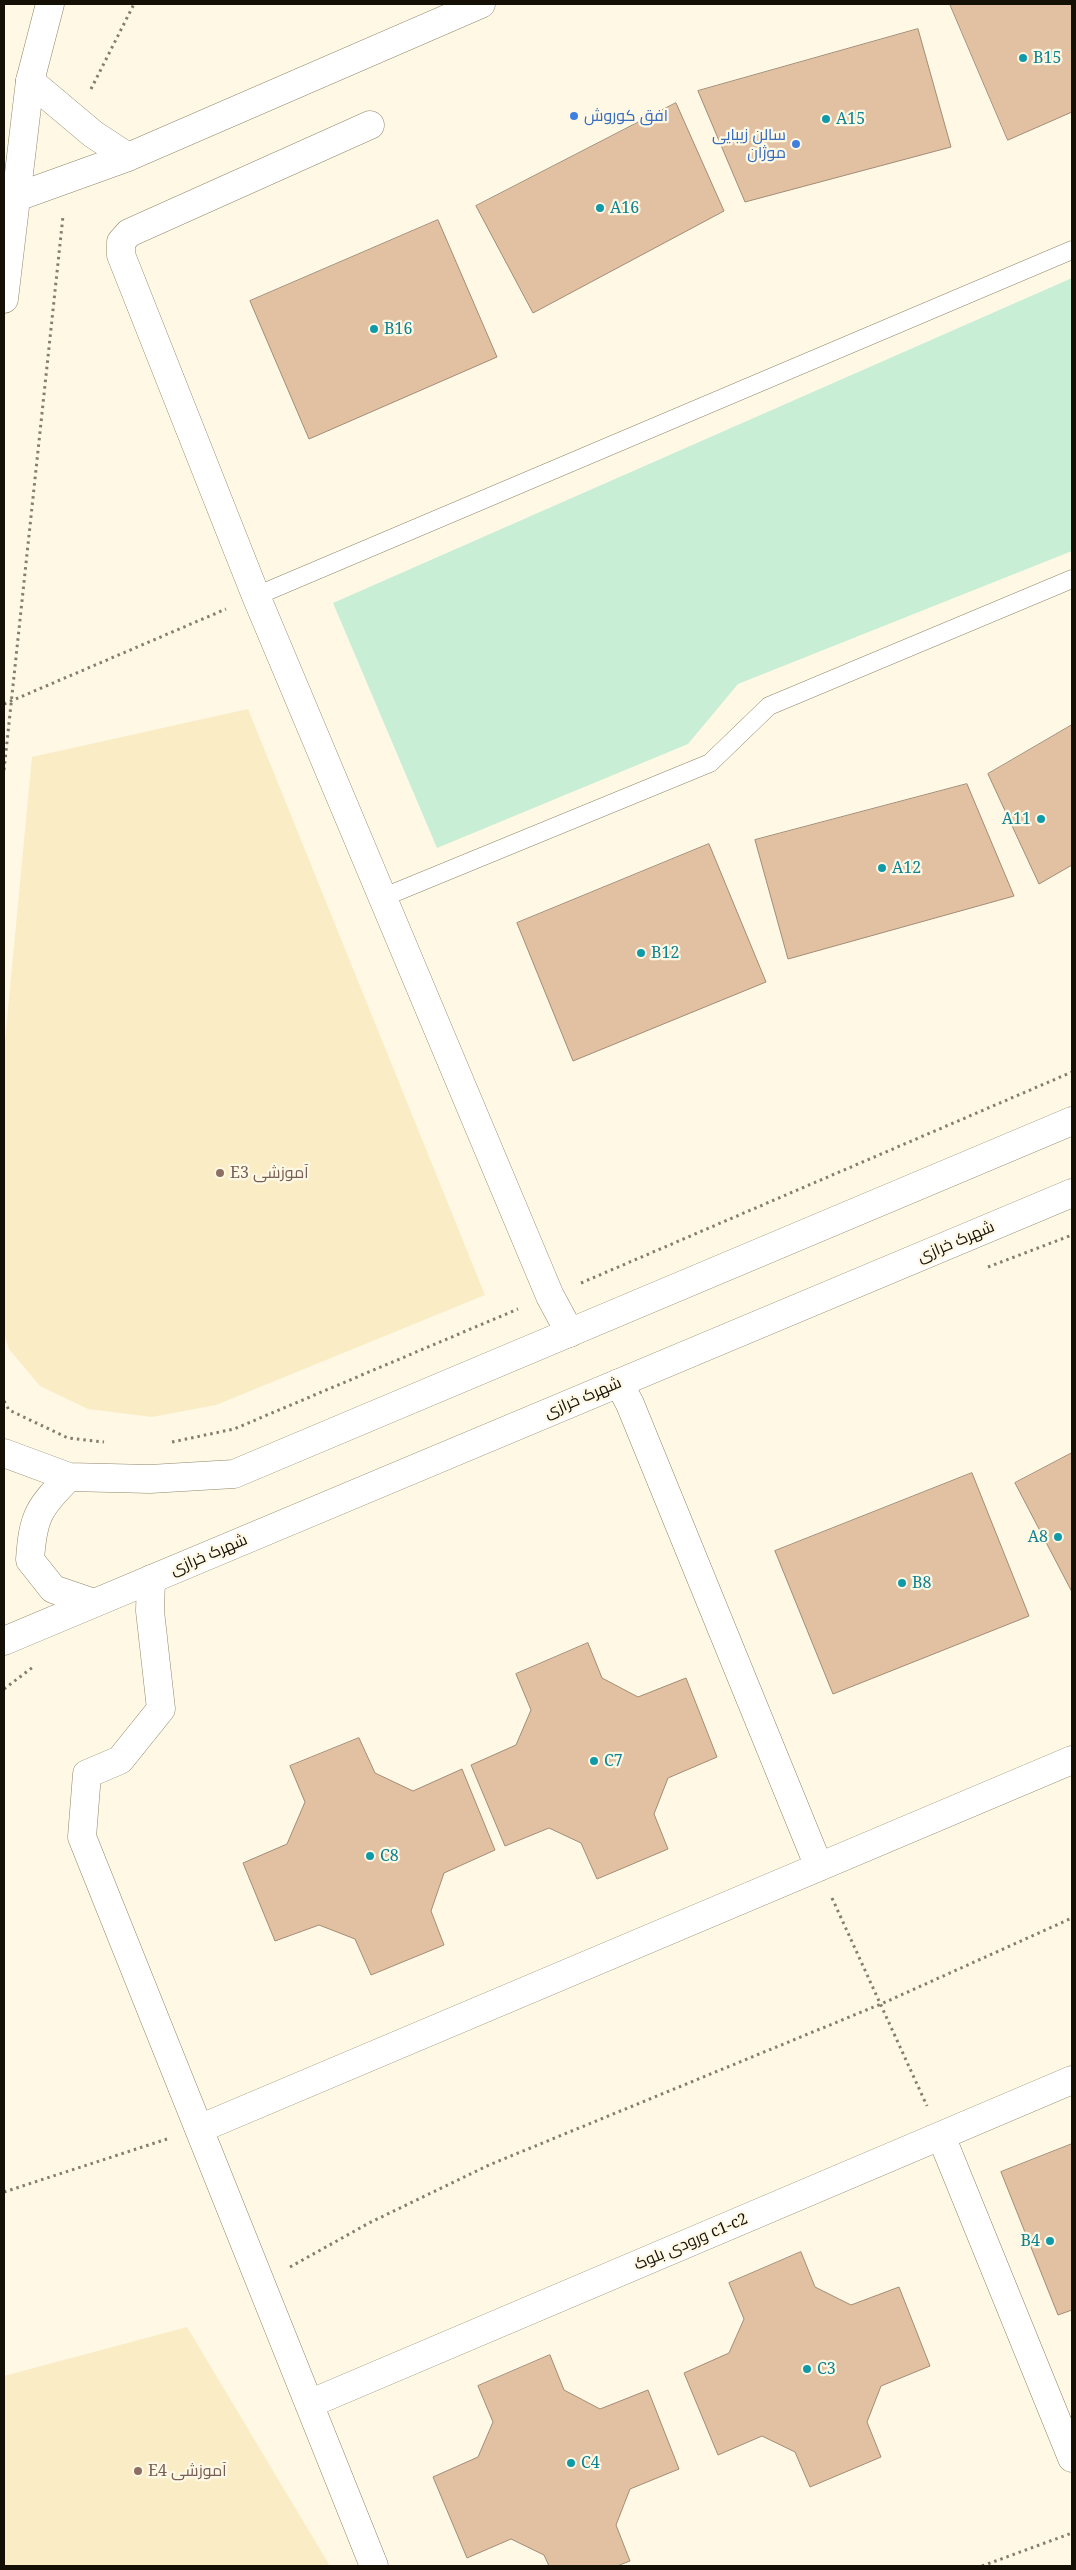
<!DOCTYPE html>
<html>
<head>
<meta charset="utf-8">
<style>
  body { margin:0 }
  #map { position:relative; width:1076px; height:2570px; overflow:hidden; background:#fef8e5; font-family:"Noto Serif",serif }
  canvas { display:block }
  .frame { position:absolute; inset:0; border:5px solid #141006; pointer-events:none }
</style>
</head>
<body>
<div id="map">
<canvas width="1076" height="2570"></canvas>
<div class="frame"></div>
</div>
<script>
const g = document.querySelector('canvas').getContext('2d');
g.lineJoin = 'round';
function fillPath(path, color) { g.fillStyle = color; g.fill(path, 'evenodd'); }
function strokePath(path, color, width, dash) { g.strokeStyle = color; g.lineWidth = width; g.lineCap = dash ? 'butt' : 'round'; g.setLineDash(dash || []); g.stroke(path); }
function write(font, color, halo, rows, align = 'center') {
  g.font = font + ' "Noto Serif",Cairo,serif'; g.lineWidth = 4.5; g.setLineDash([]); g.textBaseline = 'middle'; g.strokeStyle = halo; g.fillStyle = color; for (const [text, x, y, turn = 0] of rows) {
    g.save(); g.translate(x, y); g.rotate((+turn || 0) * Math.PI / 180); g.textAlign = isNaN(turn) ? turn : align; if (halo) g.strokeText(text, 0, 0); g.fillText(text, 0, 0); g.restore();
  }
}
fillPath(new Path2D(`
  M248 709 485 1295 216 1405 152 1417 88 1409 40 1386 9 1349 4 1335V1051L32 757Z
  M187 2327 330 2566H4V2376Z`), '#faedc6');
fillPath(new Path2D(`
  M1072 278V551L738 684 688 744 437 848 333 603Z`), '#c8eed6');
const building = new Path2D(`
  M950 4H1072V112L1008 140Z
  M918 29 951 147 745 202 698 91Z
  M676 103 724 211 533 313 476 206Z
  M438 220 497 357 309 439 250 301Z
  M1072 725V865L1039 884 988 774Z
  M967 784 1014 896 788 959 755 840Z
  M709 844 766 982 573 1061 517 923Z
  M1072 1453V1592L1015 1483Z
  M972 1473 1029 1616 833 1694 775 1551Z
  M588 1643 602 1678 638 1697 686 1678 717 1757 668 1778 654 1814 668 1849 597 1879 581 1843 549 1828 505 1846 471 1765 516 1745 531 1710 516 1674Z
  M359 1738 375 1773 413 1791 462 1769 495 1850 444 1873 431 1911 444 1945 371 1975 355 1939 319 1925 275 1941 243 1863 287 1844 305 1802 290 1766Z
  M1072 2144V2310L1058 2315 1001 2172Z
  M801 2252 815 2287 851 2305 899 2287 930 2366 881 2386 867 2422 881 2457 810 2487 795 2452 762 2436 718 2455 684 2373 729 2353 744 2319 729 2283Z
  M550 2355 564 2390 600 2409 648 2390 679 2469 630 2489 616 2525 630 2561 617 2566H549L544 2555 511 2539 467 2558 433 2477 478 2457 493 2422 478 2386Z`);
fillPath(building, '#e1c1a1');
strokePath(building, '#a38c75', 1);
const lane = new Path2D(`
  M256 596 1072 250
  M384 897 710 763 769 706 1072 579`);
const street = new Path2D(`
  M30 81 93 134 128 157
  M370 125 129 233 121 242V255L256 596 550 1296 570 1333
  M14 198 128 157 481 4
  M619 1383 630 1404 819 1867
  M151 1579 150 1611 161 1709 120 1760 87 1774 82 1837 374 2566
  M199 2129 1072 1760
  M941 2136 1072 2458
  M309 2404 1072 2080`);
const secondary = new Path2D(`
  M4 299 30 81 50 4
  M4 1453 69 1477 150 1479 234 1474 1072 1121
  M69 1477C39 1508 33 1515 30 1560L53 1589 94 1603
  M4 1641 1072 1193`);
strokePath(lane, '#908669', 19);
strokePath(street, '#908669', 29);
strokePath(secondary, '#908669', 29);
strokePath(new Path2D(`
  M91 89 134 4
  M4 704 226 609
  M4 770 63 216
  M988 1267 1072 1235
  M581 1283 1072 1072
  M4 1401 9 1410 68 1438 104 1442
  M172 1442 234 1429 518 1309
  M4 1689 33 1667
  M832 1898 927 2106
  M4 2192 167 2139
  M290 2267 369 2223 489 2165 881 2004 1072 1918
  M982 2566 1072 2533`), '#837e70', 3, [2.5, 4]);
strokePath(lane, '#fff', 18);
strokePath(street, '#fff', 28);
strokePath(secondary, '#fff', 28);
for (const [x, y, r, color] of [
  [1023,58,5,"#0f9aa8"],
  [574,116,5,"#3f7fe0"],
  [826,119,5,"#0f9aa8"],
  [796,144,5,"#3f7fe0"],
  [600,208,5,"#0f9aa8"],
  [374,329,5,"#0f9aa8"],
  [1041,819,5,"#0f9aa8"],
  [882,868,5,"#0f9aa8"],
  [641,953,5,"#0f9aa8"],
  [220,1173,5,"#8d6e63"],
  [1058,1537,5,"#0f9aa8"],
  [902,1583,5,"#0f9aa8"],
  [594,1761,5,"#0f9aa8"],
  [370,1856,5,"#0f9aa8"],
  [1050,2241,5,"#0f9aa8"],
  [807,2369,5,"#0f9aa8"],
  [571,2463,5,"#0f9aa8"],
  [138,2471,5,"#8d6e63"]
]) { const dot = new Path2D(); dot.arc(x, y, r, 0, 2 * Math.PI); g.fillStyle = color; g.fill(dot); strokePath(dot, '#fef8e5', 2); }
write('16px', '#0d838f', '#fef8e5', [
  ["B15",1033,58],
  ["A15",836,119],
  ["A16",610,208],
  ["B16",384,329],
  ["A11",1031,819,"right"],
  ["A12",892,868],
  ["B12",651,953],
  ["A8",1048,1537,"right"],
  ["B8",912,1583],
  ["C7",604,1761],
  ["C8",380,1856],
  ["B4",1040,2241,"right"],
  ["C3",817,2369],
  ["C4",581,2463]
], 'left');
write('16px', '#366cbe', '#fef8e5', [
  ["افق کوروش",584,116],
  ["سالن زیبایی",786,135,"right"],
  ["موژان",786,153,"right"]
], 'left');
write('16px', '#785e54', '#fef8e5', [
  ["E3 آموزشی",230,1173],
  ["E4 آموزشی",148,2471]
], 'left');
write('16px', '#141006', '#fef8e5', [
  ["شهرک خرازی",956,1242,-23],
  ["شهرک خرازی",583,1398,-23],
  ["شهرک خرازی",209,1555,-23],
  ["ورودی بلوک c1-c2",691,2242,-23]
]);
</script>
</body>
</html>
